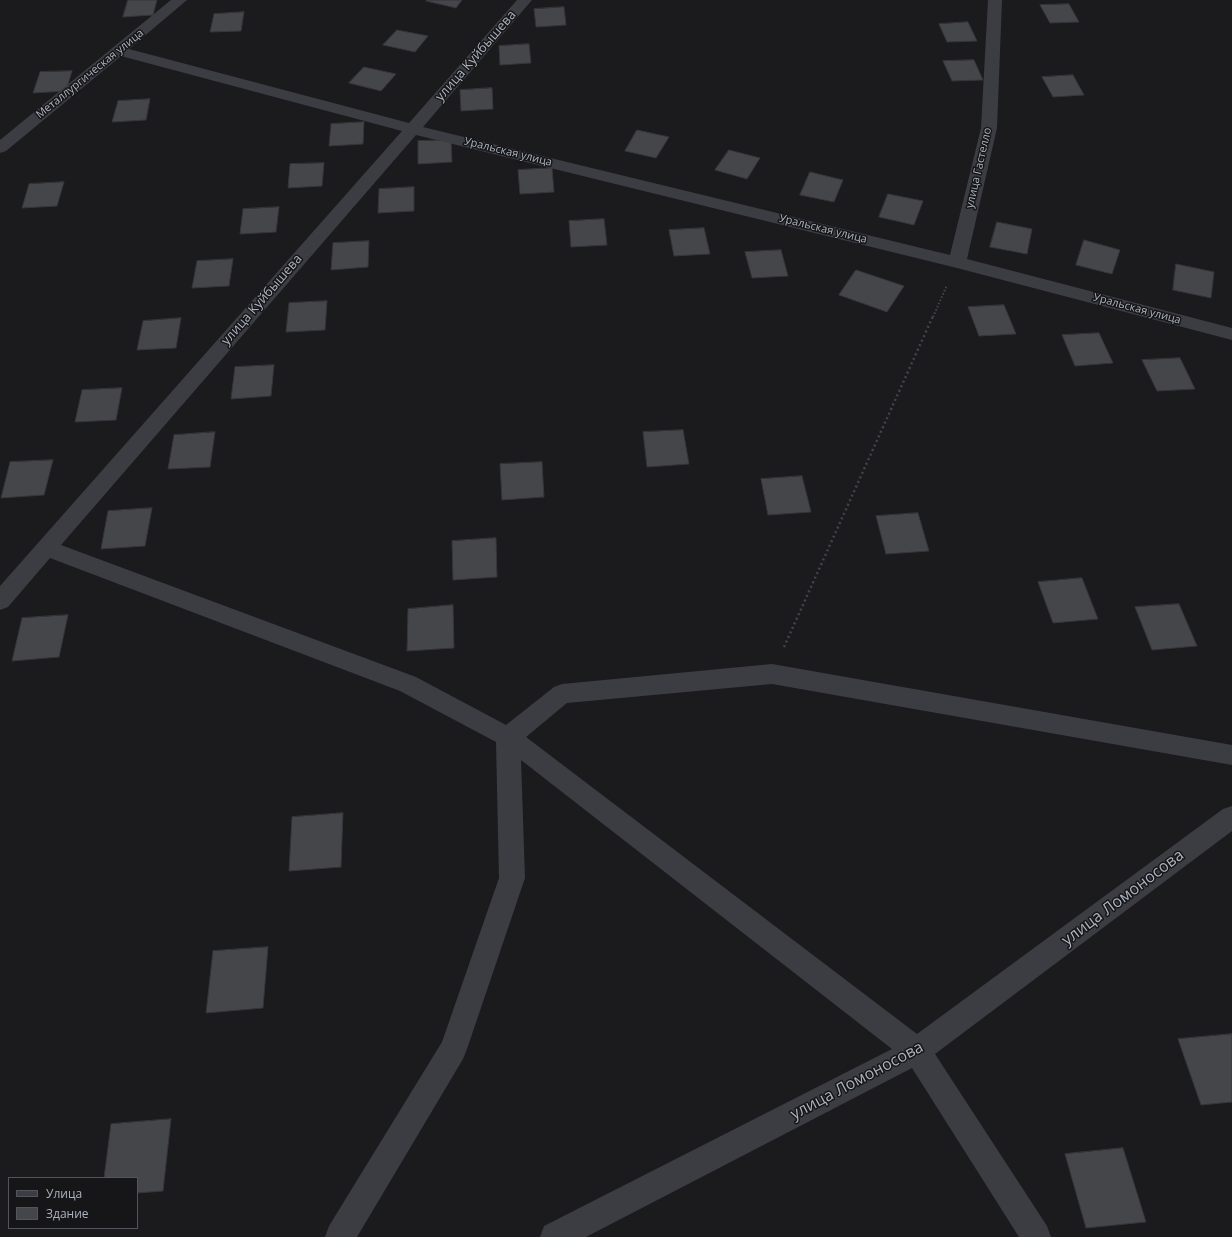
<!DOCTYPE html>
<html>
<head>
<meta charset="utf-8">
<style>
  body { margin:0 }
  #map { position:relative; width:1232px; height:1237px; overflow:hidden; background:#1b1b1d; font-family:"Open Sans",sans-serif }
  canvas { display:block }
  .legend { position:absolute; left:8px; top:1177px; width:130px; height:52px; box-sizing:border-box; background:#161619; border:1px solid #52555b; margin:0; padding:5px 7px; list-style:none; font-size:12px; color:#acb3be }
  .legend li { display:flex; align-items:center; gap:8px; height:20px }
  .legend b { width:20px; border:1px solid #52555b }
</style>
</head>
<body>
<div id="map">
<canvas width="1232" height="1237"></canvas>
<ul class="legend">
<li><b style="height:5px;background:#3b3d43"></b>Улица</li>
<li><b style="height:11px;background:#45464a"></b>Здание</li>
</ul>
</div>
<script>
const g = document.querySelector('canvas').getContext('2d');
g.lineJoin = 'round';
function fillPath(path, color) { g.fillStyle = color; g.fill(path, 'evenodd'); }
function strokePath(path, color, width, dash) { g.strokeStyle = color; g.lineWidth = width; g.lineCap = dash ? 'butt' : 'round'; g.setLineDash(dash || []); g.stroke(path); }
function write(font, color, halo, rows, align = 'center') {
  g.font = font + ' "Open Sans",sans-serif'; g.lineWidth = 3; g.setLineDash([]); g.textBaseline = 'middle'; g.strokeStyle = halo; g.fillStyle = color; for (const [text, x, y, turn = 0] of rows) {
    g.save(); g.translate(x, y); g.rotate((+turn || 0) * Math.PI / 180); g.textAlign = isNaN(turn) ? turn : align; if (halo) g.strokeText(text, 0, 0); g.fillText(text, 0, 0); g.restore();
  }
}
const building = new Path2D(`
  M128 0H157L153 15 123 17Z
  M427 0H462L456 8 426 1Z
  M1069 4 1079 22 1050 23 1040 5Z
  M564 7 566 25 536 27 534 9Z
  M244 12 241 31 210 32 214 14Z
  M968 22 977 41 947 42 939 24Z
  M397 30 428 36 415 52 383 45Z
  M529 44 531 63 500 65 499 46Z
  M974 60 983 80 952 81 943 61Z
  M364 67 396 74 381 91 349 83Z
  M72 71 66 91 33 93 40 72Z
  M1073 75 1084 95 1053 97 1042 77Z
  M492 88 493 109 461 111 460 90Z
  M150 99 146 120 112 122 118 101Z
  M364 122 363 144 329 146 331 124Z
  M637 130 669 137 656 158 625 151Z
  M451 140 452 162 418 164V141Z
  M729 150 760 158 747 179 715 170Z
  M324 163 322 186 288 188 290 164Z
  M552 168 554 192 520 194 518 170Z
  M810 172 843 180 834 202 800 195Z
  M64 182 57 206 22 208 29 184Z
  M414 187V211L378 213 379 189Z
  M888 194 923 201 914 225 879 217Z
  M279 207 276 232 240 234 243 209Z
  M604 219 607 245 571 247 569 221Z
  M997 222 1032 229 1027 254 990 247Z
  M704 228 710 254 674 256 669 230Z
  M1084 240 1120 250 1112 274 1076 265Z
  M369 241 368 267 331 270 333 243Z
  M781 250 788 276 752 278 745 252Z
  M233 259 229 286 192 288 197 261Z
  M1176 264 1214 272 1211 298 1173 290Z
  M856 270 904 286 887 312 839 295Z
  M327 301 325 330 286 332 289 303Z
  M1004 305 1016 334 979 336 968 307Z
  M181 318 176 348 137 350 143 321Z
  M1099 333 1113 363 1075 366 1062 335Z
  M1180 358 1195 389 1157 391 1142 360Z
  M274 365 271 396 231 399 235 367Z
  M122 388 116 420 75 422 82 390Z
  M683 430 689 464 647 467 643 432Z
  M215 432 210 467 168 469 174 435Z
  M53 460 44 495 1 498 10 462Z
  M542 462 544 497 502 500 500 464Z
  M802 476 811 512 768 515 761 479Z
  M152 508 145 546 101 549 108 511Z
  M918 513 929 551 886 554 876 516Z
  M496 538 497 577 453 580 452 541Z
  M1082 578 1098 619 1053 623 1038 582Z
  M1179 604 1197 646 1152 650 1135 607Z
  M453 605 454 648 407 651 408 609Z
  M68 615 59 657 12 661 22 618Z
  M343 813 341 867 289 871 292 817Z
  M268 947 263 1008 206 1013 213 951Z
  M1232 1034V1102L1201 1105 1178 1039Z
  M171 1119 163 1191 137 1193V1178H104L111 1124Z
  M1123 1148 1146 1222 1086 1228 1065 1154Z`);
fillPath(building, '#45464a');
strokePath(building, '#35353a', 1);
strokePath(new Path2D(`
  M933 317 947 285`), '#41444a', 2, [1.5, 2]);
strokePath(new Path2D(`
  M784 647 933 316`), '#41444a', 2.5, [2, 3]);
fillPath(new Path2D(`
  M171 0H187L129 49 409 123 517 0H532L423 127 950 255 981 128 988 0H1002L997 128 967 259 1232 328V340L957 268 416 135 61 545 416 677 506 725 554 687 562 684 772 664 1232 745V765L772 684 567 703 526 737 917 1034 1223 809 1232 806V831L935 1054 1047 1226 1051 1237H1019L912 1068 586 1237H540L544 1226 892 1049 521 760 525 878 467 1049 463 1059 357 1237H325L329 1226 442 1042 499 878 496 742 400 691 50 558 8 607 0 610V586L402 131 121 56 6 151 0 153V140Z`), '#3b3d43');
write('11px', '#acb3be', '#161619', [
  ["Металлургическая улица",90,74,-39],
  ["Уральская улица",508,152,14],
  ["улица Гастелло",979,168,-77],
  ["Уральская улица",823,229,14],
  ["Уральская улица",1137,309,15]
]);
write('13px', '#acb3be', '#161619', [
  ["улица Куйбышева",476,56,-49],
  ["улица Куйбышева",262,300,-49]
]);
write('16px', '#acb3be', '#161619', [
  ["улица Ломоносова",1123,898,-37],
  ["улица Ломоносова",857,1081,-28]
]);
</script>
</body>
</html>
